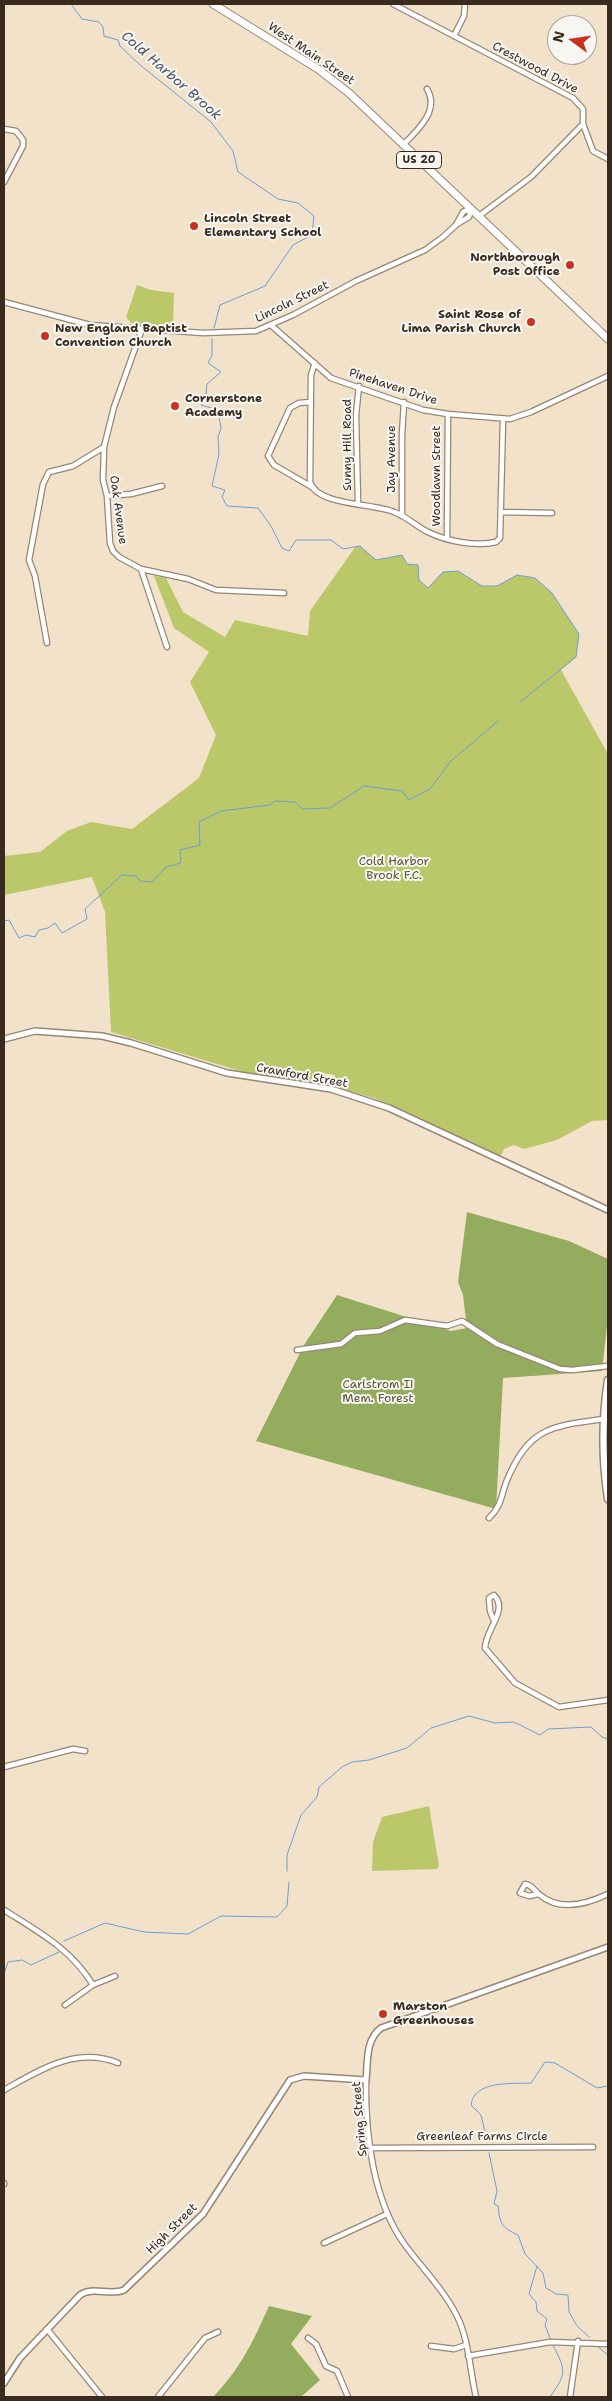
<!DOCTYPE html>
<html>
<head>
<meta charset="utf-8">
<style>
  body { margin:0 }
  #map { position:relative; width:612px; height:2401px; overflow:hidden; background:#f3e2ca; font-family:"Shantell Sans",sans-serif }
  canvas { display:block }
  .frame { position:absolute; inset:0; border:5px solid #3b2a1e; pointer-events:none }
  .north { position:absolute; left:547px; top:15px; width:50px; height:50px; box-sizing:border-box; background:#f6f6f2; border:1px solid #aba49d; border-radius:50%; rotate:284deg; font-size:14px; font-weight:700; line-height:20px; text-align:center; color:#3b2a1e }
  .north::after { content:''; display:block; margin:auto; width:18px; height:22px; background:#c8321e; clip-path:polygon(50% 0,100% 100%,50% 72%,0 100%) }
</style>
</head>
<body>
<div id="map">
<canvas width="612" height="2401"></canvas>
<div class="frame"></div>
<div class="north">N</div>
</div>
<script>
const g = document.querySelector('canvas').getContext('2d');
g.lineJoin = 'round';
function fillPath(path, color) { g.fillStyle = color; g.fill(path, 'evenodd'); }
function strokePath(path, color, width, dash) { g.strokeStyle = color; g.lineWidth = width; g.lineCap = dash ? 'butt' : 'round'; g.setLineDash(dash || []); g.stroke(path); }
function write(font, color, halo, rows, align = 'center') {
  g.font = font + ' "Shantell Sans",sans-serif'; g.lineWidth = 4; g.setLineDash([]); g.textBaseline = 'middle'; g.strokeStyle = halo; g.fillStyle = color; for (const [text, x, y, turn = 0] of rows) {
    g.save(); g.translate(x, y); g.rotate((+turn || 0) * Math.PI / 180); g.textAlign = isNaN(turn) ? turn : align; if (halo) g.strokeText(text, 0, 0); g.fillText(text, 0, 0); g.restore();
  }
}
fillPath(new Path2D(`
  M137 285 151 290 174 293 173 323 167 326 131 323 126 317Z
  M356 546H360L376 560 402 555 407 564 418 565 419 580 428 588 443 572 458 571 482 586H497L517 575 535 578 552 593 579 634 576 657 561 670 608 754V1120L592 1121 557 1140 524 1149 514 1145 504 1149 500 1157 374 1098 332 1086 335 1075 317 1072 311 1084 240 1071 111 1032 105 912 92 877 4 895V856L40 852 67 831 91 822 132 829 199 778 216 735 190 682 209 652 174 628 154 576 166 578 183 612 225 637 235 620 308 636 310 611Z
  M429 1806 439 1866 437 1869 372 1871 373 1842 382 1817Z`), '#bbc86a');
fillPath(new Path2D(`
  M467 1212 569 1241 608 1259V1317L602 1371 503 1378 496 1509 256 1441 304 1345 337 1295 451 1331 467 1328 463 1295 458 1282Z
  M269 2306 312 2316 291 2344 320 2380 301 2397H213C239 2371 254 2340 269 2306Z`), '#94ac5e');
strokePath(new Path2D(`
  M57 4H58
  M71 4 82 19 99 22 103 27 104 36 118 40 120 46 139 64 211 122 233 151 238 172 278 199 298 203 314 216 312 235 293 245 265 286 220 305 214 328
  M212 339V355L208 363 221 372 207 384 206 394 201 405 218 410 221 428 218 437 219 454 212 486 225 490 222 497 227 506 258 508 271 526 282 548 289 551 296 540H331L343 549 360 546 376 560 402 555 407 564 418 565 419 580 428 588 443 572 458 571 482 586H497L517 575 535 578 552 593 579 634 576 657 520 702
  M4 921 9 920 19 938 26 935 35 937 39 930 48 928 55 923 62 933 87 919 85 909 122 875 136 876 140 881 152 882 166 867 181 863 180 850 200 845 199 822 221 811 270 805 275 801 295 802 303 809 330 808 364 786 402 791 409 800 430 789 450 762 498 721
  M287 1871V1855L301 1815 317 1797 319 1787 342 1767 352 1762 369 1760 407 1748 431 1728 469 1716 495 1723 514 1722 540 1735 548 1729 591 1727 602 1737 608 1739
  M64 1941 105 1923 144 1932 188 1934 221 1916 277 1917 287 1906 289 1882
  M4 1974 8 1962 22 1960 31 1965 59 1952
  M487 2140 481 2115 471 2105C474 2080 512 2084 531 2083L545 2062 555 2063 597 2088 608 2086
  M489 2153 497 2191 494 2204 498 2206C500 2224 501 2227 518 2235L525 2254 543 2273 546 2288 556 2294 568 2295 569 2312 577 2326 589 2337
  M537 2266 529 2294 536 2302 537 2311 547 2319 545 2325 550 2338
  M597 2346 608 2355
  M550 2397C567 2373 566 2371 553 2345`), '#6b9ed6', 1);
const minor = new Path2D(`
  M393 4 573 98 583 109V124L531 177 479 216
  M454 36 464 16 465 4
  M583 124 593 151 608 159
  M4 129 16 131 23 140V146L4 182
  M403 145C418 130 440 110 427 89
  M457 224 469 217 471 208
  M4 302 90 325 203 333 256 331 293 315 356 281 425 250 443 237 456 225 463 212 471 208
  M272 326 331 378 423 410 448 414 510 419 531 412 608 376
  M142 329 114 407 104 447 103 480 107 496 110 543 113 551 119 557 141 569 188 579 216 590 284 593
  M315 363 311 375 310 482C317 506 374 503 394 512 406 516 416 526 428 532 446 541 476 547 496 542L500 538 503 420
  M311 402 299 403 290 408 268 456 274 465 312 487
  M107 496 131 494 162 486
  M358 503 356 415 359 386
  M502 512 552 513
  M402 516V435L404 402
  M447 538 448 414
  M141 569 167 647
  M47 643 35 576 29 560 43 484 49 472 73 466 104 447
  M297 1350 341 1344 355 1333 380 1331 405 1320 447 1326 462 1321 497 1344 560 1369 572 1370 608 1366
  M489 1518C502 1506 501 1495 507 1480 529 1427 552 1426 604 1419
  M494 1621 490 1611 489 1598 494 1595C509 1610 485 1630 485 1648L515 1683 559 1707 608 1700
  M4 1767 73 1749 85 1751
  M538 1894 529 1896 520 1893 525 1884C533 1885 534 1891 540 1895 560 1912 587 1904 608 1894
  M4 1910C39 1932 71 1949 93 1985
  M65 2005 93 1985 115 1976
  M366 2080C365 2134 373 2201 405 2245 422 2268 444 2290 457 2316 469 2340 470 2371 476 2397
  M4 2090C40 2070 76 2046 118 2063
  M371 2148 593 2147
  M4 2183V2184
  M324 2243 387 2214
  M47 2329 102 2397
  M308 2338 316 2344 326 2366 337 2371 348 2397
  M431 2346 454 2349 466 2345
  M468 2356 550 2342 608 2344
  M158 2397 205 2338 218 2332
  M570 2397 578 2341`);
const tertiary = new Path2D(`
  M4 1039 35 1031 102 1036 131 1043 227 1073 331 1089 389 1108 608 1210
  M4 2383 20 2358 80 2295C92 2286 110 2296 124 2290L203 2214 290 2080 304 2076 366 2080C368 2063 365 2040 381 2028L608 1947`);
const secondary = new Path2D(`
  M608 1380C602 1419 602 1460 608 1499`);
const primary = new Path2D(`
  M213 4 318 69 349 93 608 339`);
strokePath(minor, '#978674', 7);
strokePath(tertiary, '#978674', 8);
strokePath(secondary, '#978674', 9);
strokePath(primary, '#978674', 9);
strokePath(minor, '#fff', 4.5);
strokePath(tertiary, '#fff', 5);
strokePath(secondary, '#fff', 6);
strokePath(primary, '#fff', 7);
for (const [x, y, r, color] of [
  [194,226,5,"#c8321e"],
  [570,265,5,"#c8321e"],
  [531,322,5,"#c8321e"],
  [45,336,5,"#c8321e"],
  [175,406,5,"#c8321e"],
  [383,2014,5,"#c8321e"]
]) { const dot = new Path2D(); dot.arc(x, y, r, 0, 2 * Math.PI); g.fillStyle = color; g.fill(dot); strokePath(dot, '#f6f6f2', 2); }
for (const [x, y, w] of [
  [419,160,45]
]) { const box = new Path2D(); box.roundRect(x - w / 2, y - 8.5, w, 17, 4); g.fillStyle = '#f6f6f2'; g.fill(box); strokePath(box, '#3b2a1e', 1); }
write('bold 11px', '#3b2a1e', null, [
  ["US 20",419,160]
]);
write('12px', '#3b2a1e', '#f6f6f2', [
  ["West Main Street",311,54,34],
  ["Crestwood Drive",535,68,28],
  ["Lincoln Street",292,302,-26],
  ["Pinehaven Drive",393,387,18],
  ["Sunny Hill Road",348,445,-90],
  ["Jay Avenue",392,459,-90],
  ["Woodlawn Street",437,476,-90],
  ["Oak Avenue",118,510,82],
  ["Crawford Street",302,1076,10],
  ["Spring Street",360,2119,-95],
  ["Greenleaf Farms Circle",482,2137],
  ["High Street",172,2229,-45]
]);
write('bold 12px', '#3b2a1e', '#f6f6f2', [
  ["Lincoln Street",204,219],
  ["Elementary School",204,233],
  ["Northborough",560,258,"right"],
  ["Post Office",560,272,"right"],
  ["Saint Rose of",521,315,"right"],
  ["Lima Parish Church",521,329,"right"],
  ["New England Baptist",55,329],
  ["Convention Church",55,343],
  ["Cornerstone",185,399],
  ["Academy",185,413],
  ["Marston",393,2007],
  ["Greenhouses",393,2021]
], 'left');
write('12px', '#5b5231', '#f6f6f2', [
  ["Cold Harbor",394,862],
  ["Brook F.C.",394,876],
  ["Carlstrom Ii",378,1385],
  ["Mem. Forest",378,1399]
]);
write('italic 14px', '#4e5868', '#f6f6f2', [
  ["Cold Harbor Brook",171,76,41]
]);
</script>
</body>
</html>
